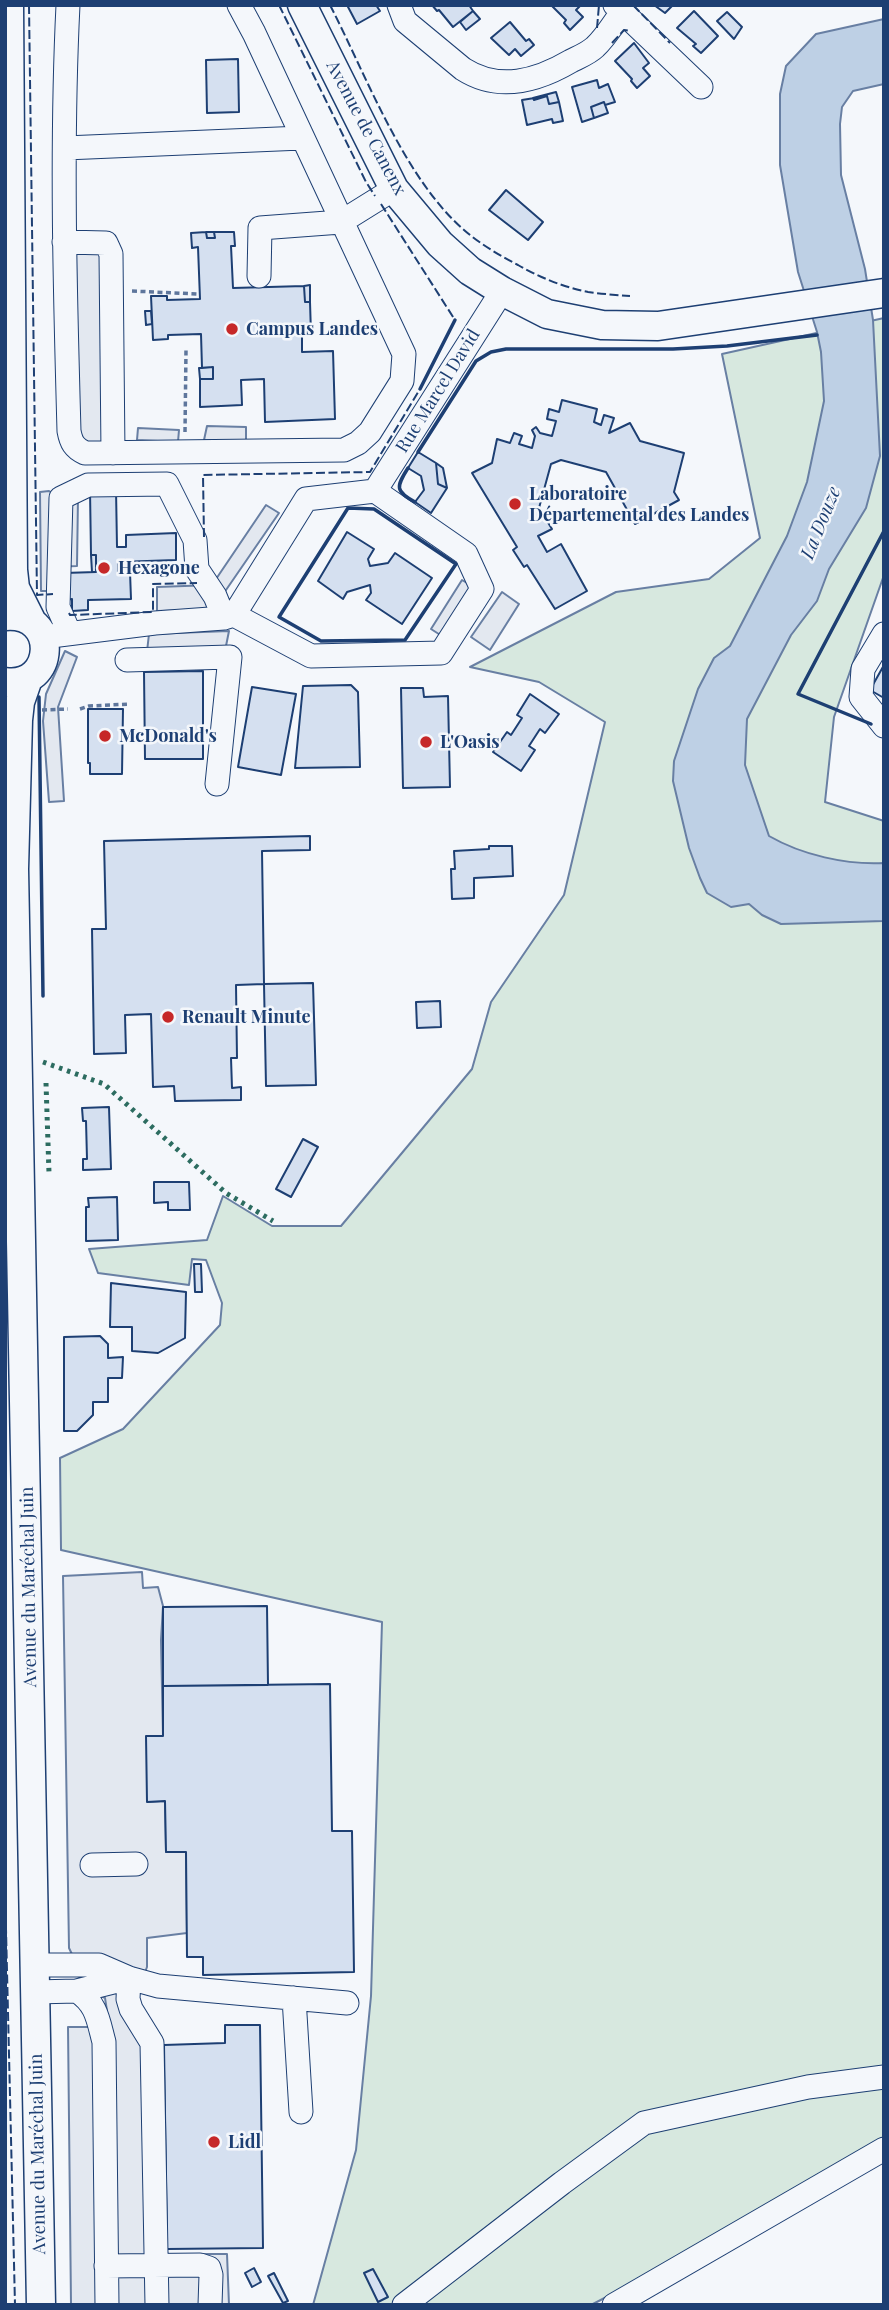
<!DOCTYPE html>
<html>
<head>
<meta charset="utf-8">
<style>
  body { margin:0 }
  #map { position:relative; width:889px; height:2310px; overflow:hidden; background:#f4f7fb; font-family:"Playfair Display",serif }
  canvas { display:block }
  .frame { position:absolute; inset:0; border:7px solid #1d3f73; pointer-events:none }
</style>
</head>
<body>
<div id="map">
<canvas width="889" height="2310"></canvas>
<div class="frame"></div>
</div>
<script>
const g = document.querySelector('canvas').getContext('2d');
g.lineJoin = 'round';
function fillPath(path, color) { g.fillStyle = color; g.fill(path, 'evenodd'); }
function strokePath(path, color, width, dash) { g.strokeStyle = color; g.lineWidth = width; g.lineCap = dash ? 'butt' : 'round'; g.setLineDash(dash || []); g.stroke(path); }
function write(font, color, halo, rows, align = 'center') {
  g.font = font + ' "Playfair Display",serif'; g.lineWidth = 5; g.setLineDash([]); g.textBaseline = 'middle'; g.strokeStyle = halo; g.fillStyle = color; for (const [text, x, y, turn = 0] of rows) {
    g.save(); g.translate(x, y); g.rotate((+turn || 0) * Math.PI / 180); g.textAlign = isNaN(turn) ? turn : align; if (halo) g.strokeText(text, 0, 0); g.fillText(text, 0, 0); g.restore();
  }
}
const green = new Path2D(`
  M884 318V575L834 717 825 802 884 821V2153L591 2305H313L356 2150 371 1996 382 1622 61 1550 60 1458 123 1429 220 1325 222 1303 206 1260 192 1259 189 1285 98 1273 89 1249 207 1240 223 1196 272 1226H341L472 1069 491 1002 564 895 605 722 539 682 470 667 616 592 709 579 760 538 722 354Z`);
fillPath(green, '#d7e8df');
strokePath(green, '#687fa3', 2);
const parking = new Path2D(`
  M104 250 105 442 78 443 76 252Z
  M207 426 246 427V441L204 440Z
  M138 428 179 430 178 442 137 440Z
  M49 491 66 503 78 497 77 566 51 567V591H41L40 492Z
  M266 505 279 513 215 606 197 610 157 611V587L212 585Z
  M462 580 477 589 445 638 431 629Z
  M502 592 519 604 490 650 471 637Z
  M229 631 223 661 145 669 149 634Z
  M65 651 77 657 58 707 64 801 49 802 43 721 46 694Z
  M142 1572 143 1588 158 1587 163 1606 161 1640 163 1736 148 1802 165 1801 166 1852H186L187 1933 147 1938V1967L134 2002 141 2017 161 2254H227L229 2305H71L68 2027H98L107 2011 105 1998 89 1990 69 1948 63 1576Z`);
fillPath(parking, '#e3e8f0');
strokePath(parking, '#687fa3', 2);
const water = new Path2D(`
  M884 19V84L853 91 842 107 840 124 841 175 865 269 873 320 880 456 866 508 829 569 817 601 791 635 747 719 745 765 769 836C802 855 846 865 884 863V921L781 924 762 915 749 904 731 907 707 893 700 878 689 848 673 781 674 761 698 689 714 658 730 646 787 536 807 482 824 401 821 352 817 332 798 272 780 165V94L786 66 816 34Z`);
fillPath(water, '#bed0e5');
strokePath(water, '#687fa3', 2);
const building = new Path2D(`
  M347 5H376L380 11 357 24Z
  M432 5H469L473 11 453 27 439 10 437 11Z
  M551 5H581L576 10 583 17 570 30 564 23 566 20Z
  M654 5H673L665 13Z
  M473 11 480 19 466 30 460 22Z
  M694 11 718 36 701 53 693 46 696 44 677 28Z
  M727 12 742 27 734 39 717 21Z
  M510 22 526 41 529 39 534 45 521 56 515 49 509 55 491 38Z
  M634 43 649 63 643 68 650 76 637 88 631 81 632 79 615 61Z
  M238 59 239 112 207 113 206 60Z
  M597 80 599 88 608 84 615 102 605 105 604 102 591 107 594 118 582 122 572 87Z
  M556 92 559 102 549 104 547 96 534 100 533 98Z
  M547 96 549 104 559 102 563 121 553 123 552 119 527 125 522 100Z
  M604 102 608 113 594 118 591 107Z
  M506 190 543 222 528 240 489 210Z
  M206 232 207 238H215L214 232H234L235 246H231L233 288 304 286 305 302H310L311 334H302V352L333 351 335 419 265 422 264 379 241 380 242 405 200 407V379H213V367L202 368 201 334 168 335V339L153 340 151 296H167V300L200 299 198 247 192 248 191 233Z
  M206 232H214L215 238H207Z
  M310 285V302H305L304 286Z
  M145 311H151L152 324 146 325Z
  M213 367V379H200L199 368Z
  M562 400 597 409 594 422 601 425 604 415 614 418 609 433 630 423 640 441 684 453 674 492 679 500 635 524 606 472 561 460 551 464 539 508 552 529 538 536 547 552 561 544 587 591 555 609 527 565 524 567 513 550 517 547 472 473 492 463 497 439 510 443 514 433 522 436 519 444 532 448 535 436 532 430 536 427 540 433 552 436 556 421 547 419 549 409 559 412Z
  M418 452 436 463 438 484 447 488 431 513 415 502 424 490 421 476 408 468Z
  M436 463 443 468 447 488 438 484Z
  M116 489 117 547H126V535L176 533V560L118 562V572H130L131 599 88 600V610L72 611V599L64 600V573L96 572V555H91L90 490Z
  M347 532 374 549 368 559 370 566 388 563 395 553 432 578 402 624 366 600 371 593 370 585 347 592 343 599 318 581Z
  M91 555H96V572H92Z
  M884 665V698L870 690Z
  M203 671V759H145L144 672Z
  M351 685 358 692 360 767 295 768 303 686Z
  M252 687 296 694 281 775 238 767Z
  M401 688H423L424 697 448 696 450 787 403 788Z
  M530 694 559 714 545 733 540 729 529 746 535 750 521 771 493 752 507 732 511 735 522 718 517 715Z
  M88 709H123L122 774H90V763H88Z
  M310 836V850L262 851 264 984 313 983 316 1085 266 1086 264 984 236 985 237 1058H231L232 1088 241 1087V1100L175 1101 174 1086 153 1087 151 1014 125 1015 126 1053 94 1054 92 929H106L104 841Z
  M489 846H512L513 876 474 878V898L452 899 451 869H455L454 851 489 849Z
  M440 1001 441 1027 417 1028 416 1002Z
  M109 1107 111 1169 83 1170V1159H87L86 1121H83L82 1108Z
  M303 1139 318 1147 291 1197 276 1189Z
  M154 1182H189L190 1210H168V1202L154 1203Z
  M117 1197 118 1240 86 1241V1207H89L88 1198Z
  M194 1264H201L202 1292H195Z
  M111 1283 186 1292 185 1338 158 1353 132 1351V1327H110Z
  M100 1336 108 1344V1358L123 1357 122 1378H108V1402H93V1415L77 1431H64V1337Z
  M267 1606 268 1685 163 1686V1607Z
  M330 1684 332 1831H352L354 1972 203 1975V1957H187L186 1852H166L165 1801 147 1802 146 1736H163V1686Z
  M225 2025H260L263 2248 167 2249 164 2045 225 2043Z
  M254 2268 261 2282 252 2287 245 2273Z
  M373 2269 388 2297 378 2302 364 2273Z
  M274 2273 288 2301 283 2303 268 2276Z`);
fillPath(building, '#d5e0f0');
strokePath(building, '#1d3f73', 2);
const minor = new Path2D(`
  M68 5C61 147 65 289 69 431 71 442 74 448 85 453L344 450 358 443 370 432 402 381 404 354 254 33 239 5
  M399 5 405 21 463 69C499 92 537 81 571 61 579 57 589 53 595 47 605 38 614 23 622 12
  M615 5 701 87
  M65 148 302 138
  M64 242 106 243 111 254 113 453
  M259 276 260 228 341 222 394 189
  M375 491 502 291
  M69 632 58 607 61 498 88 485 167 484 195 540 197 569 215 596 224 618
  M884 634 863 669 861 697 884 726
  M43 637 155 623 224 618 234 615 306 499 375 491 466 554 482 589 441 653 311 656 234 615
  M127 660 230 657 217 784
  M92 1865 136 1864
  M35 1965H99L129 1978 158 1986 347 2003
  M129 1978 128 1999 131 2009 152 2043 157 2305
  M77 1991C97 2004 98 2020 104 2042L107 2305
  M34 1992 77 1991 129 1978
  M294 1998 301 2112
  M106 2266 200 2265 209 2268 211 2275 210 2305
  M404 2305 562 2183 644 2123 808 2087 884 2077
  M614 2305 884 2149`);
const major = new Path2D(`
  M9 5 13 570 15 588 32 622
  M302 5 394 189 440 244 470 271 502 291 547 314 602 325 658 326 884 293
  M5 616C60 611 56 689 5 682
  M28 679 20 702 18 720 14 869 41 2305`);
strokePath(minor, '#1d3f73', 25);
strokePath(major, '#1d3f73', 31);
strokePath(new Path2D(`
  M132 291 197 294
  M185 432 186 350
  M80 709 89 706 130 704
  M42 710 68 709`), '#5e769c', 3.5, [5, 3.5]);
strokePath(minor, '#f4f7fb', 23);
strokePath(major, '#f4f7fb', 28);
strokePath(new Path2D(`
  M43 1062 104 1084 226 1193 273 1221
  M46 1083 49 1173`), '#2c6c60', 5, [3.5, 5]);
strokePath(new Path2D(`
  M29 5 37 595 53 594
  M279 5 366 182 375 196
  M330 5C366 75 404 178 464 230 480 244 499 255 518 265 539 277 563 287 588 292 602 294 616 295 630 296
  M633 5 670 43
  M597 28 599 5
  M612 43 624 30 631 31
  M381 204 455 320
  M204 537 203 475 370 472 420 389
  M69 613 70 615 153 612V584L197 583
  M5 1887 15 2305`), '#1d3f73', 2, [9, 3.5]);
strokePath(new Path2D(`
  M420 389 455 320
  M418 452 476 361 491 352 506 349H673L727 346 817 335
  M408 468C396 487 395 491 415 502
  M348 508 374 509 456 564 405 640 321 641 279 617Z
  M39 697 43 996
  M871 724 798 694 884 531`), '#1d3f73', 3.5);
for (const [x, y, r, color] of [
  [232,329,7,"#c62828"],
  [515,504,7,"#c62828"],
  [104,568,7,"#c62828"],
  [105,736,7,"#c62828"],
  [426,742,7,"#c62828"],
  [168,1017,7,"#c62828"],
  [214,2142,7,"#c62828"]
]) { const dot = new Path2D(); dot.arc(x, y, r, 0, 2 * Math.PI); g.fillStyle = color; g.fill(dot); strokePath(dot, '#f4f7fb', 2.5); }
write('18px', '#1d3f73', '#f4f7fb', [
  ["Avenue de Canenx",366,128,62],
  ["Rue Marcel David",438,391,-58],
  ["Avenue du Maréchal Juin",29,1587,-91],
  ["Avenue du Maréchal Juin",38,2154,-91]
]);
write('bold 18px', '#1d3f73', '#f4f7fb', [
  ["Campus Landes",246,329],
  ["Laboratoire",529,494],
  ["Départemental des Landes",529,515],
  ["Hexagone",118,568],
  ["McDonald's",119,736],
  ["L'Oasis",440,742],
  ["Renault Minute",182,1017],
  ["Lidl",228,2142]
], 'left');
write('italic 19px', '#1d3f73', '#f4f7fb', [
  ["La Douze",821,523,-68]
]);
</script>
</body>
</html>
